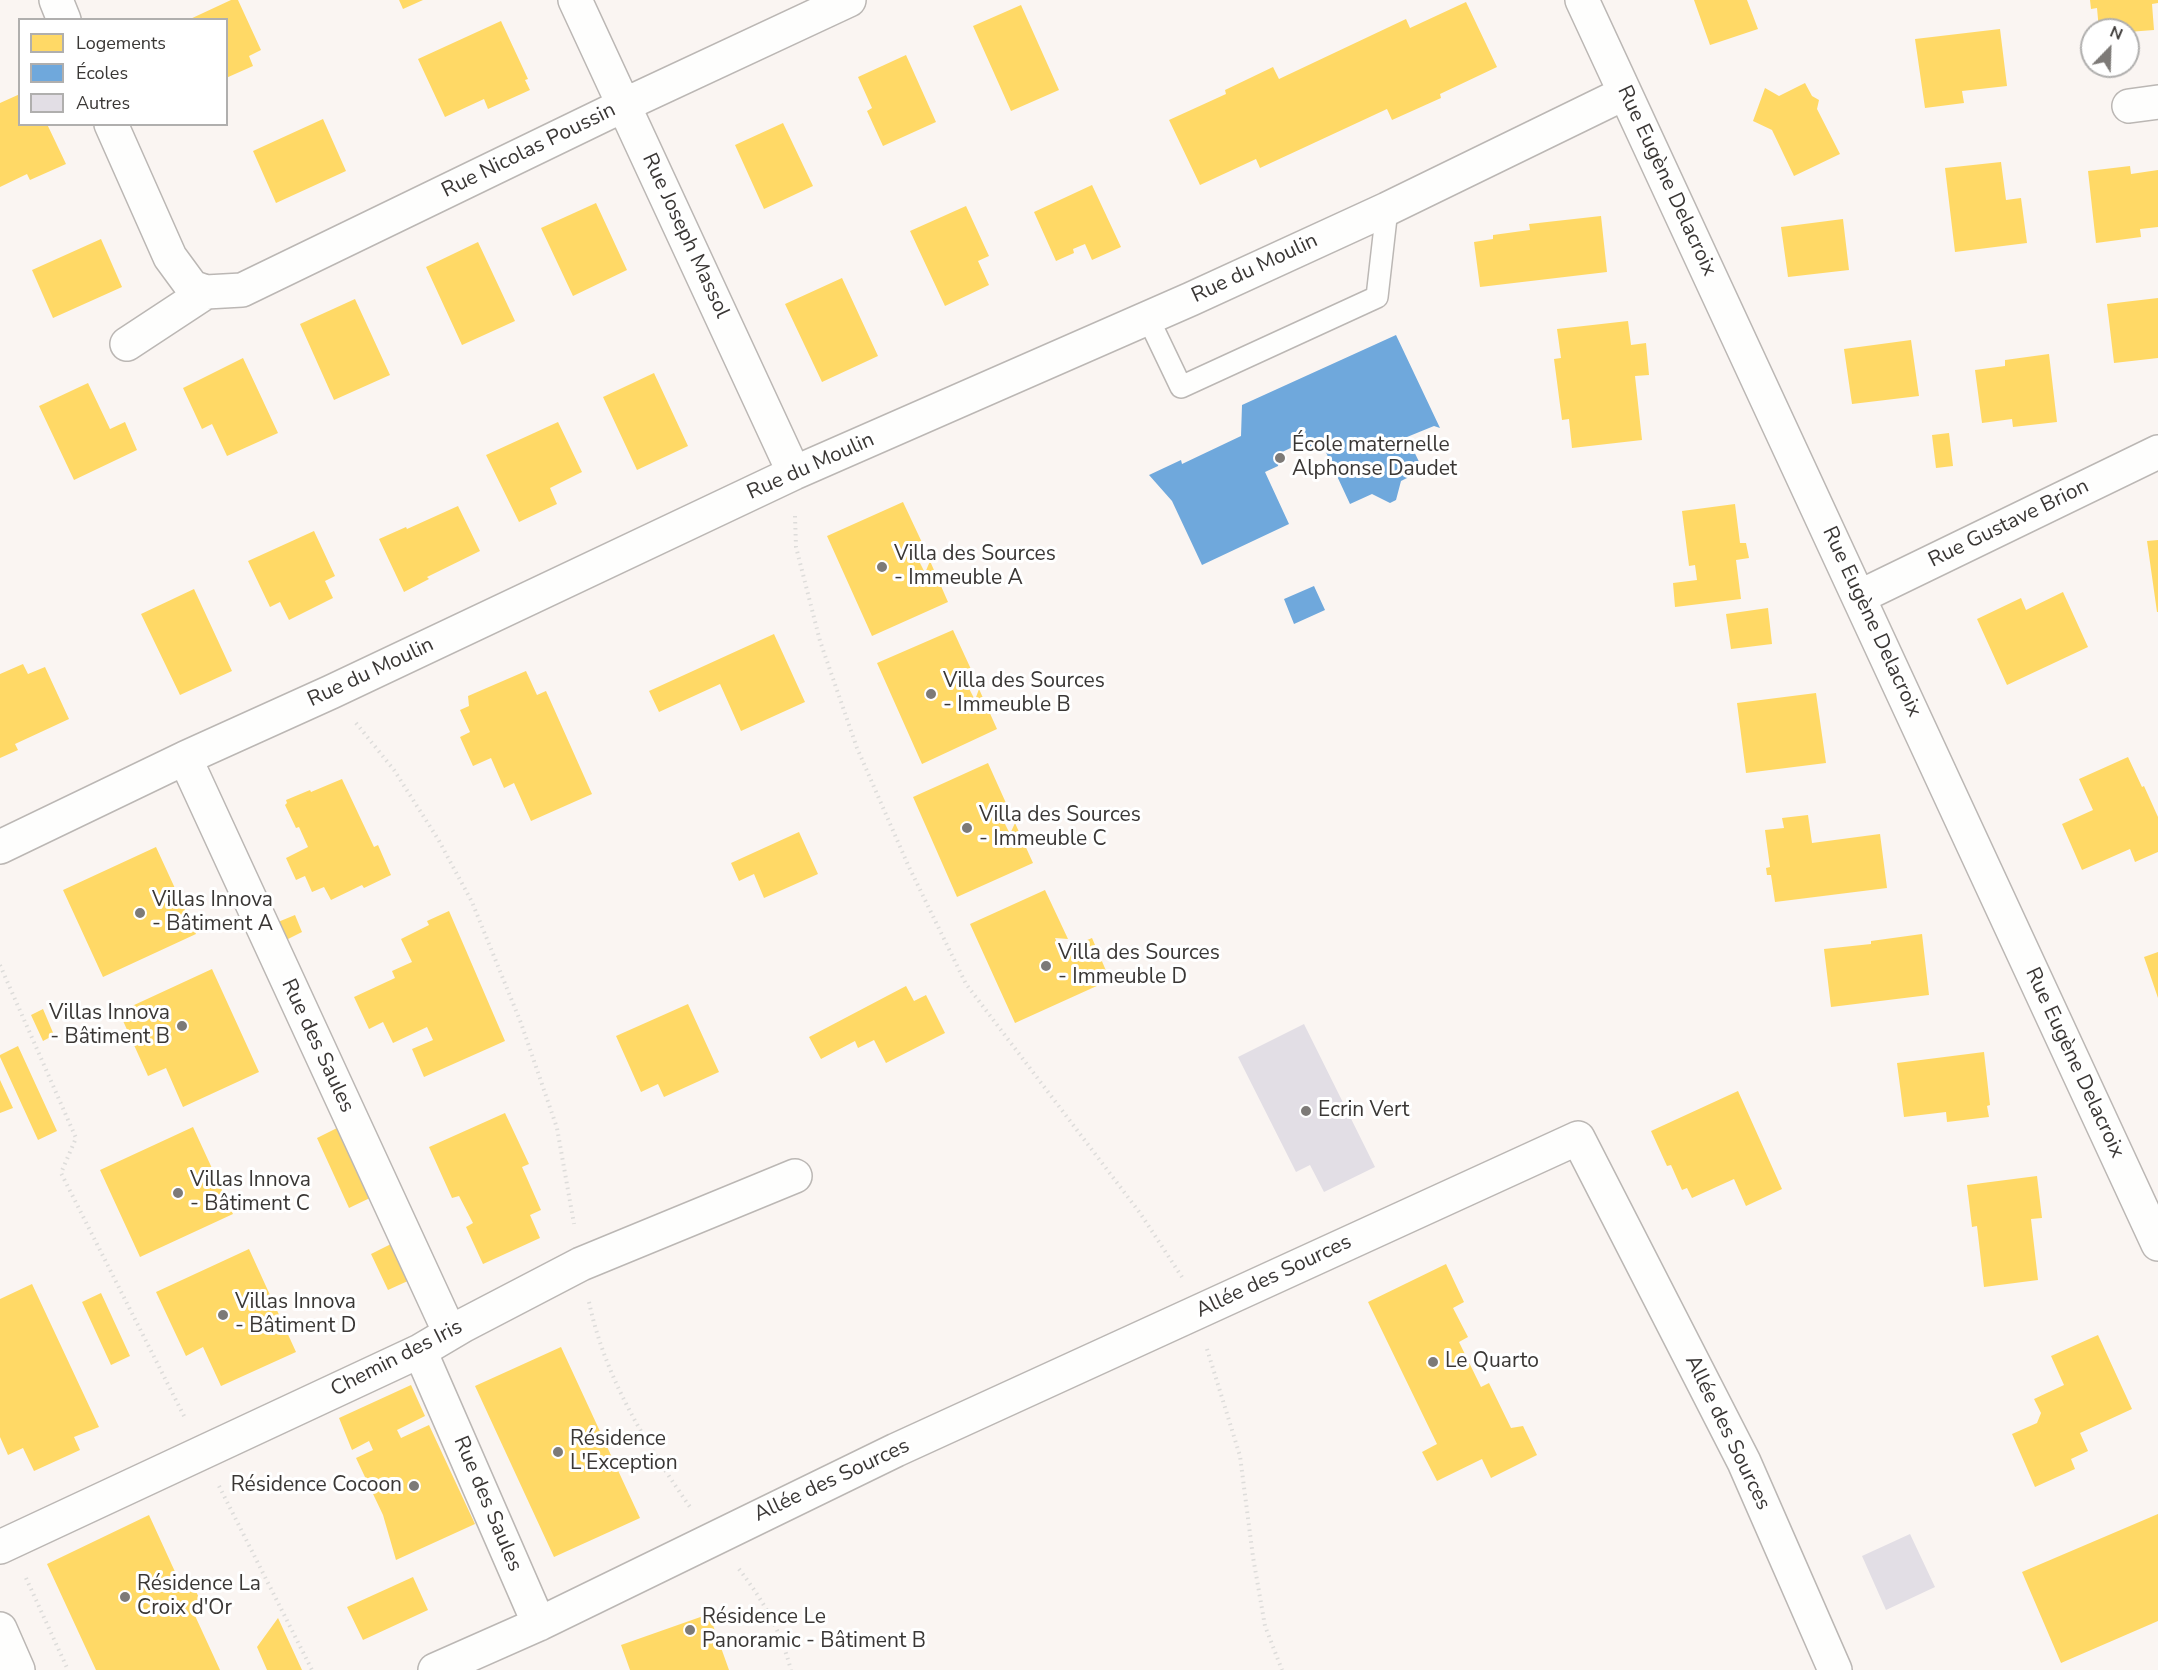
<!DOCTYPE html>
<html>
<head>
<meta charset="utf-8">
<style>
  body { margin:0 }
  #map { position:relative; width:2158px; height:1670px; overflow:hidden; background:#faf5f2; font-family:"Nunito Sans",sans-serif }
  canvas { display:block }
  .legend { position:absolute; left:18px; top:18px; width:210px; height:108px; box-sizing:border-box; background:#fff; border:2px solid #b0afae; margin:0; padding:8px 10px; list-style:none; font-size:18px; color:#3a3735 }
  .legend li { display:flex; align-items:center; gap:12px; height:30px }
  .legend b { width:30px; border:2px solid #b0afae }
  .north { position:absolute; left:2080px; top:18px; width:60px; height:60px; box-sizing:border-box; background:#fff; border:2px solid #b0afae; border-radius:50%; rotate:23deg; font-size:16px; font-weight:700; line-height:24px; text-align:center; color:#3a3735 }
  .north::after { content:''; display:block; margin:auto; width:21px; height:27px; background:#7d7a77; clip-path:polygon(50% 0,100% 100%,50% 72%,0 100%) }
</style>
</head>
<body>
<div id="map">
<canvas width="2158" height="1670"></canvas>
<ul class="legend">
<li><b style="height:16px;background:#ffd966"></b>Logements</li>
<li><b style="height:16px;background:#6fa8dc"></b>Écoles</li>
<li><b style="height:16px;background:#e2dee5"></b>Autres</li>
</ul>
<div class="north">N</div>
</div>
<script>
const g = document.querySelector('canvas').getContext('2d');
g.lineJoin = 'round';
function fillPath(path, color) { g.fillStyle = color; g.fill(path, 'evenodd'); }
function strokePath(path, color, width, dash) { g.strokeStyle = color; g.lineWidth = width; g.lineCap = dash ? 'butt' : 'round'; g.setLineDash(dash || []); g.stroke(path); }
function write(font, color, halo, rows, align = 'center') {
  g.font = font + ' "Nunito Sans",sans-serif'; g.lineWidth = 6; g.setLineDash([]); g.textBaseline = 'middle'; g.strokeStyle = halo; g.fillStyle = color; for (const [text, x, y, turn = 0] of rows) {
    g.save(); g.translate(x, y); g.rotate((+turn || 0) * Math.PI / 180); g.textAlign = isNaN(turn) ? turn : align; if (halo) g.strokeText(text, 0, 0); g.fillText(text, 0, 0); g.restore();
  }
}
fillPath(new Path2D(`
  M231 0H238L261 50 249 56 253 66 226 78V20H188Z
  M399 0H423L403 9Z
  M1694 0H1747L1758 29 1710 45Z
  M2090 0H2158V3L2152 4 2154 30 2128 32V30H2099L2097 8 2091 9Z
  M1466 2 1497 67 1440 94 1441 98 1392 120 1387 109 1260 168 1256 159 1200 185 1169 120 1226 94 1225 90 1273 67 1279 79 1406 19 1410 28Z
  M1021 5 1059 90 1011 111 973 26Z
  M501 21 528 79 525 80 530 90 488 109 484 99 445 117 418 59Z
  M2000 29 2007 86 1962 91 1964 103 1925 108 1915 39Z
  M906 55 936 122 883 146 867 111 872 108 858 77Z
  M1805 83 1812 96 1819 100 1817 109 1840 154 1794 176 1772 130 1753 121 1765 88 1779 96Z
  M20 94V124H47L66 164 30 180 27 174 0 187V103Z
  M323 119 346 171 276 203 253 151Z
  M783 123 813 186 764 209 735 145Z
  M2001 162 2006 200 2021 198 2027 243 1955 252 1945 168Z
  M2130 166 2131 174 2158 170V227L2140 229 2141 237 2096 243 2088 171Z
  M1092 185 1121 247 1092 260 1085 244 1073 249 1074 253 1056 261 1034 212Z
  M596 203 627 270 573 296 541 228Z
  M966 206 989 256 978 261 989 285 945 306 910 231Z
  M1601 216 1607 272 1480 287 1474 242 1493 239V235L1530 230 1529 224Z
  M1843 219 1849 270 1788 277 1781 227Z
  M101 239 122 287 53 318 32 270Z
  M478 242 515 321 462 345 426 267Z
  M842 278 878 356 822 382 785 304Z
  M2158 298V358L2114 363 2107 304Z
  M355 299 390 375 334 400 300 324Z
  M1628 321 1631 345 1646 343 1649 375 1635 376 1642 440 1572 448 1569 419 1562 420 1554 359 1561 358 1557 329Z
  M1911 340 1919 396 1852 404 1844 349Z
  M2049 354 2057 422 2013 427 2012 419 1982 423 1975 370 2005 366V360Z
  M243 358 278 433 227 456 212 424 202 429 183 388Z
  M654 373 688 446 637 470 603 397Z
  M88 383 110 429 125 422 137 450 74 480 39 406Z
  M558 422 582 472 550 488 557 504 519 522 486 455Z
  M1949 433 1953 466 1936 468 1932 435Z
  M903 502 926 551 913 549 925 573 930 561 948 602 872 636 827 536Z
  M1735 504 1740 543H1746L1749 558 1736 560 1741 599 1675 607 1673 583 1697 580 1695 565 1689 566 1682 511Z
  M458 506 480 551 427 577 429 579 404 592 379 539 406 527 407 529Z
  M314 531 335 576 325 581 333 598 289 620 280 602 270 607 248 561Z
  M2158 540V612H2157L2147 541Z
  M194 589 232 671 180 695 141 614Z
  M2063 592 2088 647 2007 685 1977 619 2021 598 2026 610Z
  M1768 608 1772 644 1731 649 1726 614Z
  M953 630 975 678 963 677 975 700 979 689 997 729 922 764 877 663Z
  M774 634 805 702 741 731 720 684 659 712 649 691Z
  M23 664 28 674 45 667 69 719 15 744 18 750 0 758V674Z
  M526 671 537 695 546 691 592 794 531 821 514 783 504 788 491 758 473 766 460 737 470 732 460 710 469 706 468 696Z
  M1816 693 1826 763 1746 773 1737 703Z
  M2128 757 2142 787 2144 786 2158 817V852L2135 862 2130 849 2082 870 2062 824 2093 810 2079 779Z
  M988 763 1010 812 998 810 1010 834 1015 823 1033 863 957 897 913 797Z
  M342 779 374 847 378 845 391 875 364 888 362 885 331 900 324 887 312 892 305 876 296 880 286 858 308 847 299 827 296 828 285 805 287 803 286 800 310 790 311 792Z
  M1808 815 1812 843 1880 834 1887 888 1775 902 1771 875H1767L1766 868 1770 867 1765 830 1784 828 1782 818Z
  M799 832 818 874 764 898 754 874 739 881 731 863Z
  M156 847 196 934 103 977 63 890Z
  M1045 890 1068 939 1055 938 1061 951 1092 938 1110 980 1015 1023 970 924Z
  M449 911 505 1041 424 1077 412 1049 433 1040 427 1027 393 1043 383 1022 369 1029 354 997 395 978 392 971 412 962 401 939 429 925 427 921Z
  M295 915 302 932 286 940 278 922Z
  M1922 934 1929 995 1831 1007 1824 949 1871 944V941Z
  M2158 952V998L2144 957Z
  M212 969 259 1072 183 1107 166 1068 148 1076 119 1012Z
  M906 986 914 1001 926 995 945 1033 886 1063 874 1040 858 1048 855 1041 821 1059 809 1037Z
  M688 1004 719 1072 664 1097 658 1084 641 1092 616 1036Z
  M43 1009 54 1035 43 1041 31 1015Z
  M18 1046 57 1131 38 1140 0 1057V1055Z
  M1984 1052 1990 1105 1987 1106 1989 1117 1947 1122 1946 1112 1904 1117 1897 1063Z
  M0 1080 13 1108 0 1113Z
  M1738 1091 1782 1189 1746 1206 1734 1179 1692 1198 1687 1188 1682 1190 1671 1165 1667 1166 1651 1131Z
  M505 1113 529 1164 522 1167 541 1210 530 1215 540 1238 483 1264 466 1227 473 1223 459 1196 452 1198 429 1147Z
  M193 1127 233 1214 140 1257 100 1170Z
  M339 1127 372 1197 349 1208 317 1138Z
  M2037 1176 2042 1218 2031 1219 2038 1280 1984 1287 1977 1226 1972 1227 1967 1185Z
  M393 1243 410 1280 388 1290 371 1254Z
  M249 1249 296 1352 221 1386 203 1347 186 1356 156 1292Z
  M1446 1264 1464 1302 1453 1308 1468 1337 1459 1342 1481 1387 1489 1383 1511 1428 1523 1426 1537 1455 1491 1478 1482 1459 1437 1481 1422 1452 1437 1444 1368 1302Z
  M32 1284 99 1427 74 1437 80 1450 34 1471 23 1448 8 1455 0 1437V1299Z
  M101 1293 130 1356 111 1365 82 1302Z
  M2098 1335 2132 1409 2080 1433 2088 1451 2071 1459 2075 1469 2035 1487 2012 1434 2037 1423 2041 1413 2034 1399 2064 1385 2051 1356Z
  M561 1347 640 1518 554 1557 475 1386Z
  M411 1385 425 1416 397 1430 401 1438 429 1425 475 1524 396 1560 383 1515 356 1458 373 1450 369 1441 352 1450 339 1418Z
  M2158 1514V1621L2061 1663 2022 1572Z
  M149 1515 182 1587 192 1583 201 1602 191 1607 220 1670H96L47 1564Z
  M413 1577 428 1610 363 1640 347 1607Z
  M709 1614 729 1670H630L621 1645Z
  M278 1618 302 1670H267L257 1647Z`), '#ffd966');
fillPath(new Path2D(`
  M1396 335 1440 428 1434 426 1407 437 1424 472 1421 471 1401 481 1396 500 1390 503 1372 494 1350 504 1323 446 1308 453 1297 445 1280 453 1278 466 1265 472 1289 524 1202 565 1172 501 1149 475 1181 460 1182 464 1241 436 1242 405Z
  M1314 586 1325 610 1294 624 1284 599Z`), '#6fa8dc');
fillPath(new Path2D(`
  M1304 1024 1375 1167 1324 1192 1310 1165 1296 1172 1238 1057Z
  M1910 1534 1935 1587 1886 1610 1862 1556Z`), '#e2dee5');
const lane = new Path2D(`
  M1148 318 1181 387 1377 297 1387 209`);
const street = new Path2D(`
  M56 0 64 20
  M575 0 794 473
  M1582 0 2158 1244
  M2129 106 2158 102
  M111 124 170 257 192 287 206 292 127 344
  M206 292 242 290 624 105 849 0
  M1859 597 2158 452
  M185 758 450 1333
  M0 847 185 758 331 692 794 473 1191 299 1387 209 1625 93
  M420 1351 539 1624
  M0 1547 420 1351 464 1325 581 1264 795 1176
  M0 1629 18 1670
  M435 1670 539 1624 896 1450 1578 1138 1744 1462 1835 1670`);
strokePath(lane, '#bbb7b4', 24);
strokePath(street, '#bbb7b4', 36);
strokePath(new Path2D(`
  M795 516 796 547 820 641 857 748 908 865 966 984 1140 1213 1182 1277
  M356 723 394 770 438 839 472 902 521 1023 557 1128 574 1224
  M0 965 76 1138 61 1173 185 1418
  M589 1302C605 1378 646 1444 690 1507
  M1207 1349 1240 1456 1253 1557 1265 1626 1282 1670
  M219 1486 312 1670
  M739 1569C764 1602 780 1629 791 1670
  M26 1578 68 1670`), '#dddcda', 4, [1.5, 4.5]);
strokePath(lane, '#fefefd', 21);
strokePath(street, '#fefefd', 33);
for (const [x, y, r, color] of [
  [1280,458,6,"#7d7a77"],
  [882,567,6,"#7d7a77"],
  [931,694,6,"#7d7a77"],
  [967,828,6,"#7d7a77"],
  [140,913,6,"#7d7a77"],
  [1046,966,6,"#7d7a77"],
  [182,1026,6,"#7d7a77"],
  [1306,1111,6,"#7d7a77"],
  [178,1193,6,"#7d7a77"],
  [223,1315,6,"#7d7a77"],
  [1433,1362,6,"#7d7a77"],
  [558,1452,6,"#7d7a77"],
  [414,1486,6,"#7d7a77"],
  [125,1597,6,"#7d7a77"],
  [690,1630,6,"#7d7a77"]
]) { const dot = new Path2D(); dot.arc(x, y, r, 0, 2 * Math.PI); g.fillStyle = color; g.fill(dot); strokePath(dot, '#fff', 2); }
write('21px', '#3a3735', '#fff', [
  ["Rue Nicolas Poussin",529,151,-26],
  ["Rue Eugène Delacroix",1666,181,65],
  ["Rue Joseph Massol",685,236,65],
  ["Rue du Moulin",1255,269,-25],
  ["Rue du Moulin",811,467,-24],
  ["Rue Gustave Brion",2009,524,-26],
  ["Rue Eugène Delacroix",1871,622,65],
  ["Rue du Moulin",371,673,-25],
  ["Rue des Saules",317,1046,65],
  ["Rue Eugène Delacroix",2074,1063,65],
  ["Allée des Sources",1274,1277,-25],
  ["Chemin des Iris",397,1359,-27],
  ["Allée des Sources",1727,1433,64],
  ["Allée des Sources",832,1481,-25],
  ["Rue des Saules",487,1504,67]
]);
write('21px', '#3a3735', '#fff', [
  ["École maternelle",1292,446],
  ["Alphonse Daudet",1292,470],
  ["Villa des Sources",894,555],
  ["- Immeuble A",894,579],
  ["Villa des Sources",943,682],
  ["- Immeuble B",943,706],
  ["Villa des Sources",979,816],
  ["- Immeuble C",979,840],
  ["Villas Innova",152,901],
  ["- Bâtiment A",152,925],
  ["Villa des Sources",1058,954],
  ["- Immeuble D",1058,978],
  ["Villas Innova",170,1014,"right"],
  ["- Bâtiment B",170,1038,"right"],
  ["Ecrin Vert",1318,1111],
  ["Villas Innova",190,1181],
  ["- Bâtiment C",190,1205],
  ["Villas Innova",235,1303],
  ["- Bâtiment D",235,1327],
  ["Le Quarto",1445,1362],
  ["Résidence",570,1440],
  ["L'Exception",570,1464],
  ["Résidence Cocoon",402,1486,"right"],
  ["Résidence La",137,1585],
  ["Croix d'Or",137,1609],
  ["Résidence Le",702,1618],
  ["Panoramic - Bâtiment B",702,1642]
], 'left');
</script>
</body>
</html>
